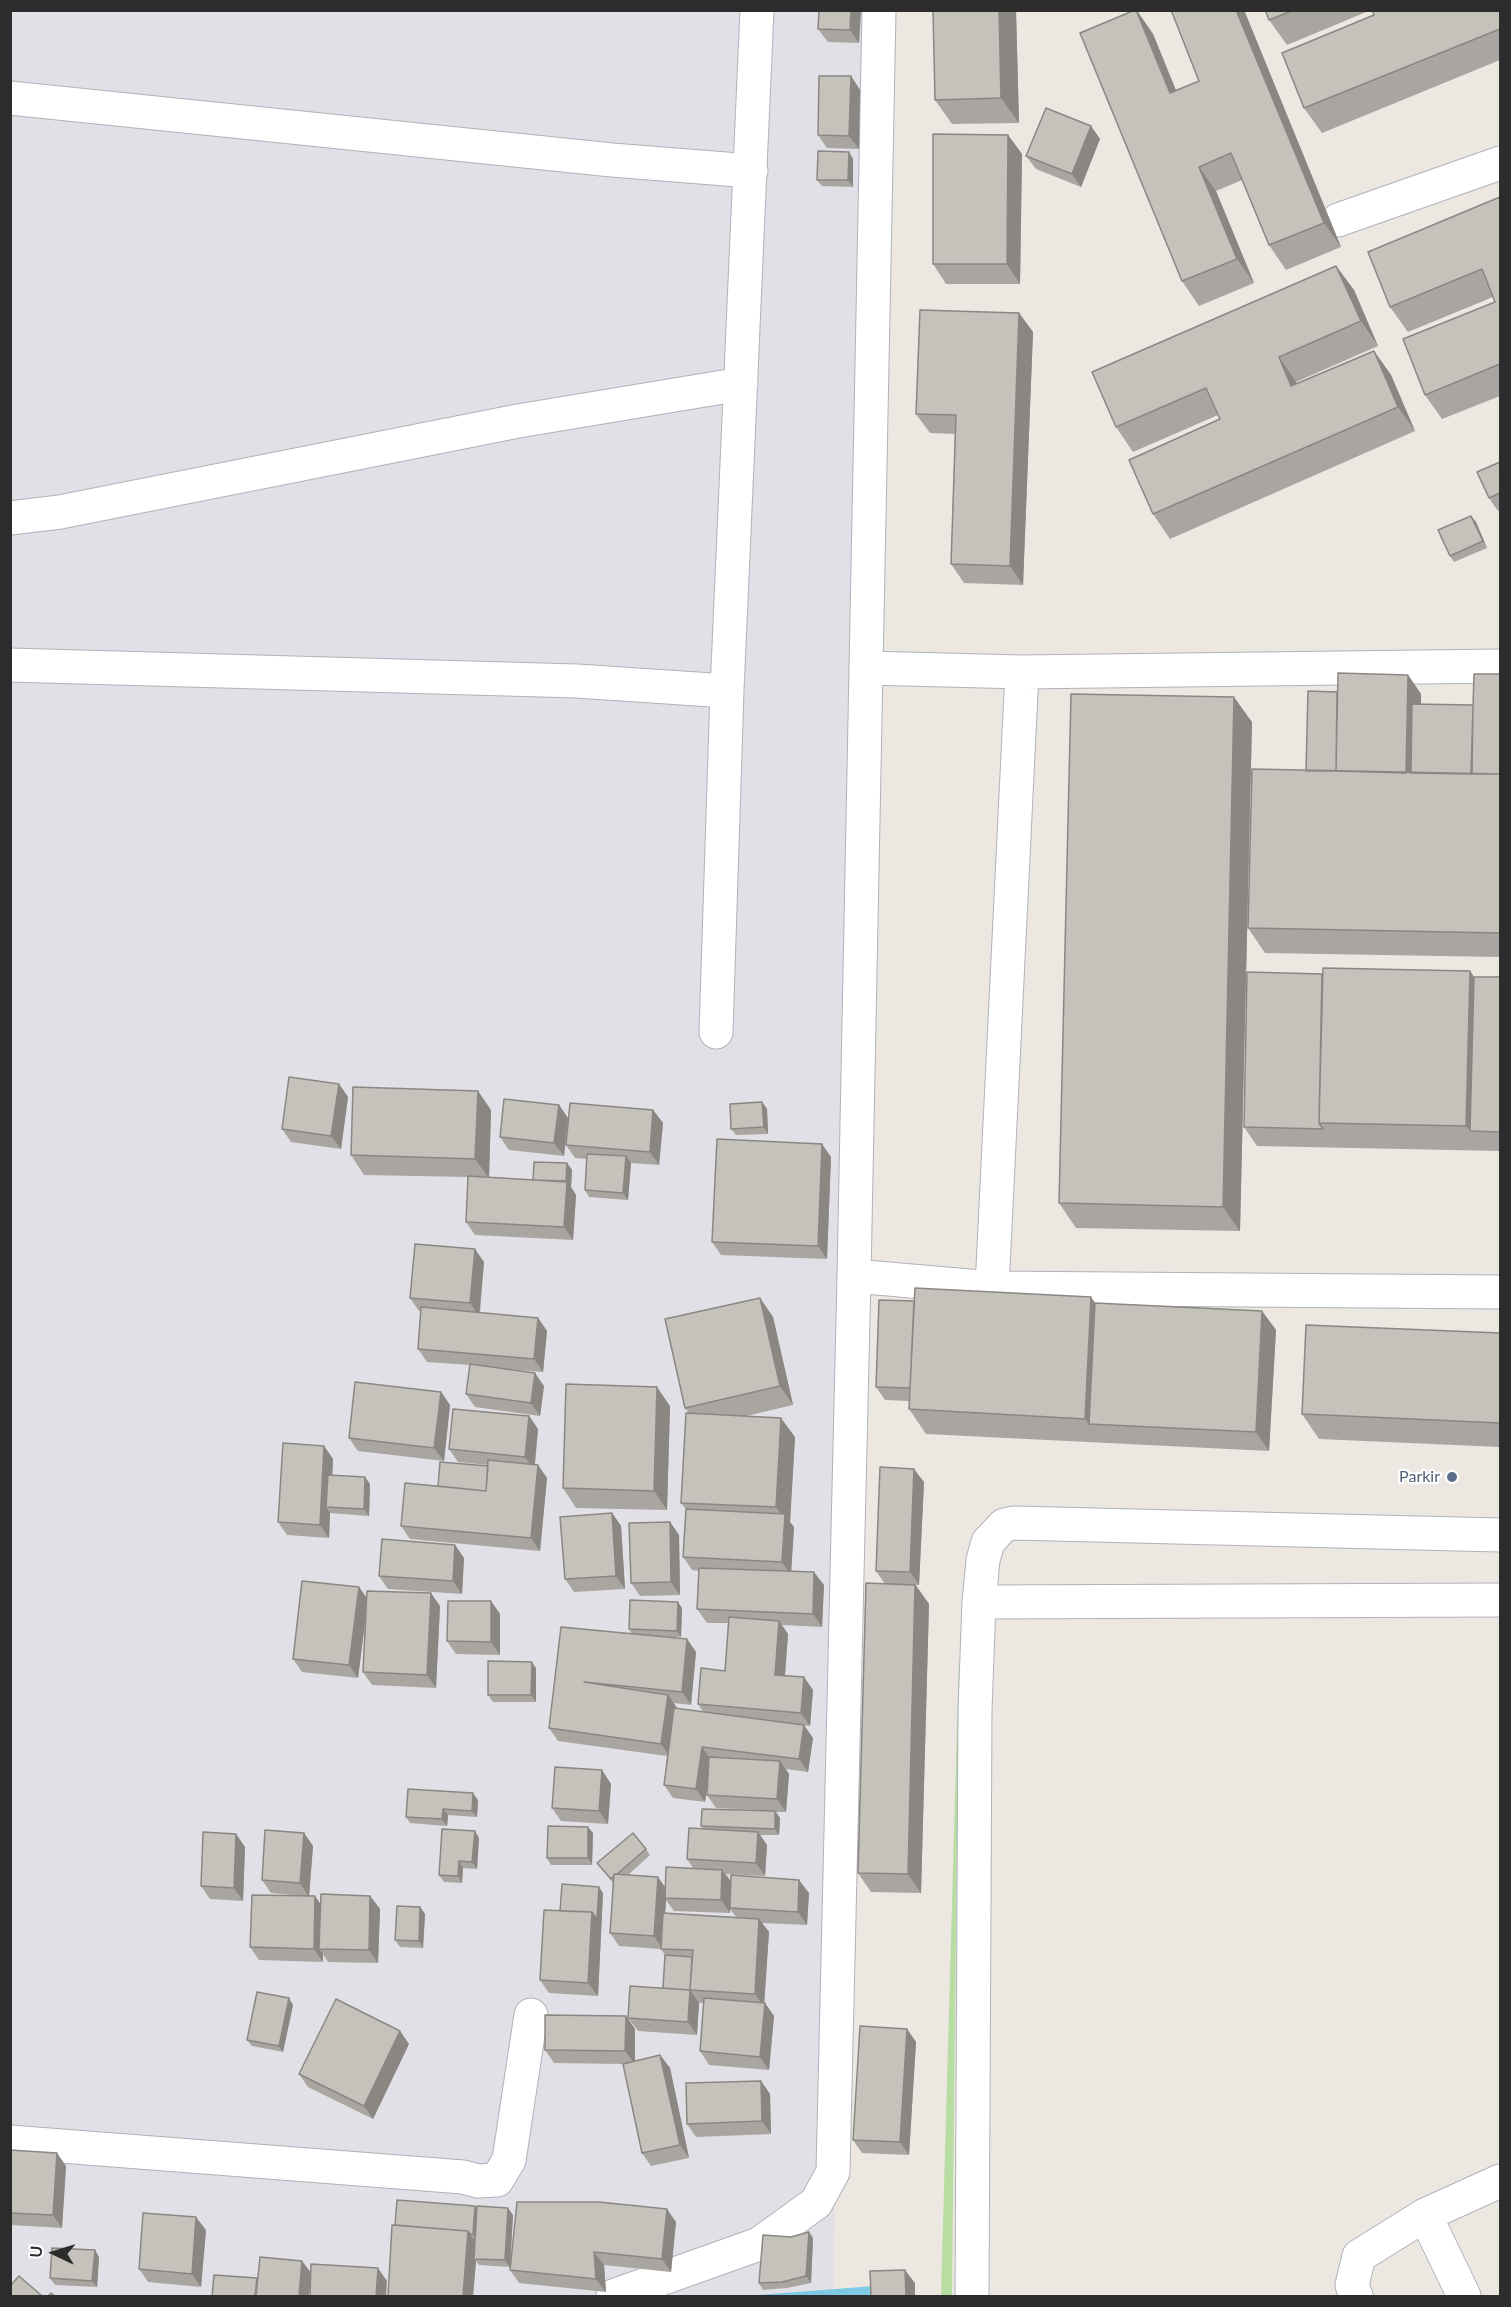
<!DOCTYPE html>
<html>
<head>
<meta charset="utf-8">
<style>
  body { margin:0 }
  #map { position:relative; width:1511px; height:2307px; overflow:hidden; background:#ece7e0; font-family:Lato,sans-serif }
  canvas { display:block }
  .frame { position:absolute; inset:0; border:12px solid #2c2c2c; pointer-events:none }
  .north { position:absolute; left:24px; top:2223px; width:60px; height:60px; -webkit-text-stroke:4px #fff; paint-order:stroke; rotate:274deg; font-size:16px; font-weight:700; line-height:24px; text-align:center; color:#2c2c2c }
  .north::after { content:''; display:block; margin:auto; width:21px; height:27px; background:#2c2c2c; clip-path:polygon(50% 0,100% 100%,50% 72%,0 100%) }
</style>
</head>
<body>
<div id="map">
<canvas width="1511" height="2307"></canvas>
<div class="frame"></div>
<div class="north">U</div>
</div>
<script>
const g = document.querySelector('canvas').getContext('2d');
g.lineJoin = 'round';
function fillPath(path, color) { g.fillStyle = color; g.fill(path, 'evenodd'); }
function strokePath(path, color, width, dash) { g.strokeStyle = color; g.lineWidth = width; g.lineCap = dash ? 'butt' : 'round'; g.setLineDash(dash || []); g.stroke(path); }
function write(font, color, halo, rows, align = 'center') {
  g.font = font + ' Lato,sans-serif'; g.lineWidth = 4.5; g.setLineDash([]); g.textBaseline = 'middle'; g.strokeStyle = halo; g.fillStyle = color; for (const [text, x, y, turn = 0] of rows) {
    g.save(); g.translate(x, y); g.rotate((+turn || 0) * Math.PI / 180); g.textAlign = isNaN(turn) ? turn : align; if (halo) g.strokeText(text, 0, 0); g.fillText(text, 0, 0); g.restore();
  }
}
fillPath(new Path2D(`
  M11 11H875L833 2296H11Z`), '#e1e0e6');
fillPath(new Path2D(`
  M959 1653 952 2296H941Z`), '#b7dda2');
fillPath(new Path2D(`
  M874 2286V2296H745Z`), '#7ecae4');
const minor = new Path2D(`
  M10 98 612 160 751 171
  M1338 220 1500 163
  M10 518 60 512 518 421 741 384
  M10 665 577 681 727 691
  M867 668 1022 672 1500 666
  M716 1032 727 691 757 10
  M854 1276 992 1288 1500 1292
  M992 1288 1022 672
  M979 1602 1500 1600
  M10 2142 463 2177 478 2181 497 2180 509 2160 531 2015
  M1425 2215 1464 2296
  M613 2296 759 2244 816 2203 833 2172 854 1276 879 10
  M972 2296 975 1710 979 1602 983 1560 988 1542 1004 1525 1013 1523 1500 1535
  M1356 2296 1352 2285 1359 2256 1425 2215 1500 2181`);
strokePath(minor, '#b0b2bb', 35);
strokePath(minor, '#fff', 33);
fillPath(new Path2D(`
  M861 10 859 43 828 42 818 29Z
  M933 10H1016L1019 123 952 124 935 100Z
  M1137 10 1153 34 1176 90 1199 81 1244 10 1341 247 1286 270 1269 245 1242 180 1216 191 1254 283 1199 306 1182 281Z
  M1265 10H1371L1287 45 1269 20Z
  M1500 10V60L1322 133 1304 108Z
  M851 76 860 90 859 149 827 148 818 135Z
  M1091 126 1100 139 1081 187 1036 169 1026 156Z
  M1008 135 1022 154 1020 284H946L933 264Z
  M849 152 853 159V187L822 186 817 180Z
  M1500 197V396L1442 419 1425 395 1495 302 1493 297 1408 332 1390 307Z
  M1336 266 1354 290 1378 346 1296 382 1297 384 1374 351 1391 375 1415 431 1170 539 1153 514 1220 419 1218 415 1133 452 1116 427Z
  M1019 313 1033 332 1023 585 964 583 951 564 955 434 930 433 916 414Z
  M1500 462V510L1498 511 1489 498Z
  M1471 516 1476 522 1487 548 1454 562 1450 556Z
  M1500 674V957L1265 953 1248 928 1306 771 1337 692 1408 675 1421 694V704L1473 705Z
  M1252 722 1240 1231 1076 1228 1059 1203Z
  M1470 971 1474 977H1500V1151L1257 1146 1244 1127 1322 974Z
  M339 1084 348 1097 341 1149 291 1142 282 1129Z
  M762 1102 767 1109 768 1134 736 1135 731 1129Z
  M559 1105 568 1118 564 1156 509 1150 500 1137Z
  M491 1110 489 1177 533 1180 567 1163 572 1170 571 1187 576 1195 573 1240 475 1235 466 1222 468 1177 364 1175 351 1155Z
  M653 1110 663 1123 659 1165 631 1163 628 1200 589 1197 585 1190 587 1159 575 1158 566 1145Z
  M831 1157 827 1259 721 1255 712 1242Z
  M484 1262 480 1313 538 1318 547 1331 543 1372 494 1368 544 1386 540 1416 475 1407 466 1394 470 1365 427 1362 418 1349 421 1311H419L410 1298Z
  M1091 1297 1095 1303 1262 1311 1276 1330 1269 1451 926 1434 909 1409V1401L885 1400 876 1387 914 1301Z
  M760 1298 773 1317 793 1405 746 1416 795 1437 790 1522 794 1527 791 1571 824 1585 822 1627 782 1625 788 1634 785 1675 813 1690 810 1726 801 1725 813 1738 808 1772 786 1769 789 1774 786 1812H776L780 1818 779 1835H760L767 1845 765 1876 726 1874 731 1882 809 1893 807 1925 762 1923 769 1932 764 2003 774 2016 769 2070 709 2065 700 2051 704 2003H699L697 2035 638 2031 628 2018 663 1988 665 1955 661 1949 619 1946 610 1933 613 1883 597 1863 646 1849 650 1855 628 1875 665 1888 693 1868 687 1859 703 1829 701 1826 757 1810 716 1808 707 1795V1787L705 1802 673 1798 664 1785 667 1756 558 1741 549 1728 632 1634 629 1629 682 1608 681 1637H663L687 1639 696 1652 691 1705 674 1703 677 1708 703 1712 698 1704 725 1671 728 1623H707L697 1609 699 1571 692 1570 683 1557 686 1509 681 1503 689 1413 685 1408ZM666 1900 674 1911 730 1913V1909L736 1917 665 1913Z
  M1500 1333V1447L1319 1439 1302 1414Z
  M441 1392 450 1405 444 1461 358 1451 349 1438Z
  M670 1406 667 1510 576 1508 563 1488Z
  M529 1416 538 1429 535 1465H538L547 1478 540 1551 410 1539 401 1526 438 1486 488 1466V1465L458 1462 449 1449Z
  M324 1446 333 1459 332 1476 370 1484 369 1516 330 1513 329 1538 287 1535 278 1522Z
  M924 1482 919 1585H916L929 1604 921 1893 871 1892 858 1873 885 1584 876 1571Z
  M612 1513 621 1526 625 1589 574 1592 565 1579Z
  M670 1522 679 1535 680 1595 640 1596 631 1583Z
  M455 1545 464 1558 462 1594 388 1589 379 1576Z
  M359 1587 367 1598 440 1606 436 1688 372 1685 363 1672 365 1621 358 1678 302 1672 293 1659Z
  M491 1601 500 1614V1655L456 1654 447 1641Z
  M536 1668V1702H493L488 1695Z
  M611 1784 608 1824 561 1821 552 1808Z
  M478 1800 477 1817 448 1815 447 1826 410 1823 406 1817Z
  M304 1833 313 1846 309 1896 321 1904 370 1896 380 1909 378 1963 328 1962 323 1954V1962L259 1960 250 1947 304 1896 271 1893 262 1880Z
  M593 1833 592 1865H551L547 1858Z
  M236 1834 245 1847 243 1901 210 1899 201 1886Z
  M479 1838 477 1869 463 1868 462 1883 444 1882 439 1875Z
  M603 1893 598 1996 549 1993 540 1980 560 1911Z
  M420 1907 425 1914 423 1948 400 1947 395 1940Z
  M293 2005 283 2052 252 2046 247 2040Z
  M626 2016 635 2029V2061L660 2055 670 2068 689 2158 651 2166 642 2153 623 2064 554 2063 545 2050Z
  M907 2029 916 2042 909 2155 862 2153 853 2140Z
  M409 2044 373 2119 308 2087 299 2074Z
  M761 2081 770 2094 771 2134 696 2137 687 2124Z
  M10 2150 66 2166 62 2228 10 2225Z
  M475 2206 477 2209 513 2215 510 2267 479 2265 476 2261 473 2296H388L395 2225Z
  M676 2222 671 2272 604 2265 606 2292 519 2283 510 2270Z
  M206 2230 201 2287 148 2282 139 2269Z
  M791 2237 813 2238 811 2283 787 2288 763 2290 759 2283Z
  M99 2257 97 2287 55 2285 50 2278Z`), '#a9a6a1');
fillPath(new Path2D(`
  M851 10H861L859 43 850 30Z
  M999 10H1016L1019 123 1001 98Z
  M1136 10 1153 34 1187 118 1170 93Z
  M1236 10H1244L1341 247 1324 223Z
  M851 76 860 90 859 149 849 136Z
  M1091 126 1100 139 1081 187 1072 174Z
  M1008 135 1022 154 1020 284 1007 264Z
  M849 152 853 159V187L848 180Z
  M1199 167 1216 191 1254 283 1237 259Z
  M1336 266 1354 290 1378 346 1361 321Z
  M1019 313 1033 332 1023 585 1010 566Z
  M1374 351 1391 375 1415 431 1398 407Z
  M1279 357 1296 382 1309 411 1291 386Z
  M1471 516 1476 522 1487 548 1483 541Z
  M1408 675 1421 694 1420 784 1406 778Z
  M1234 697 1252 722 1240 1231 1223 1207Z
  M1470 971 1487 996 1470 1131 1466 1126Z
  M339 1084 348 1097 341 1149 331 1136Z
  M478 1091 491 1110 489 1178 475 1159Z
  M762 1102 767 1109 768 1134 764 1127Z
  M559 1105 568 1118 564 1156 554 1143Z
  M653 1110 663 1123 659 1165 650 1152Z
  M822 1144 831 1157 827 1259 818 1246Z
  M626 1156 631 1163 628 1200 623 1193Z
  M567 1163 572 1170 571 1187 576 1195 573 1240 564 1227Z
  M475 1249 484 1262 479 1316 470 1303Z
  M1091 1297 1108 1322 1089 1424 1103 1443 1085 1419Z
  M760 1298 773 1317 793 1405 780 1386Z
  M1262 1311 1276 1330 1269 1451 1256 1432Z
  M538 1318 547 1331 543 1372 534 1359Z
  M535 1373 544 1386 540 1416 531 1403Z
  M657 1387 670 1406 667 1510 654 1491Z
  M441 1392 450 1405 444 1461 434 1448Z
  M529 1416 538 1429 534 1470 525 1457Z
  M781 1418 795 1437 790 1522 794 1527 791 1575 782 1562 784 1519 776 1507Z
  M324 1446 333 1459 331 1507H326L330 1513 329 1538 320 1525Z
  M538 1465 547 1478 540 1551 531 1538Z
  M914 1469 924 1482 919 1585 910 1572Z
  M365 1477 370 1484 369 1516 364 1509Z
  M612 1513 621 1526 625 1589 616 1576Z
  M670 1522 679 1535 680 1595 671 1582Z
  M455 1545 464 1558 462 1594 453 1581Z
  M814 1572 824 1585 822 1627 813 1614Z
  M915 1585 929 1604 921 1893 908 1874Z
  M359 1587 368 1600 358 1678 349 1665Z
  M431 1593 440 1606 436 1688 427 1675Z
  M491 1601 500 1614V1655L491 1642Z
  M678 1602 682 1608 681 1637 677 1631Z
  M779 1621 788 1634 784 1688 775 1675Z
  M687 1639 696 1652 691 1705 682 1692Z
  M532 1662 536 1668V1702L531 1695Z
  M804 1677 813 1690 810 1726 801 1713Z
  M668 1695 677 1708 670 1757 661 1744Z
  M804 1725 813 1738 808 1772 799 1759Z
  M702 1747 711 1760 705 1802 696 1789Z
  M780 1761 789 1774 786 1812 777 1799Z
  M602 1770 611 1784 608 1824 599 1811Z
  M473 1793 478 1800 477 1817 472 1811Z
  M443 1809 448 1815 447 1826 442 1819Z
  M775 1811 780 1818 779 1835 775 1829Z
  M588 1827 593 1833 592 1865 588 1858Z
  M475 1831 479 1838 477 1869 472 1862Z
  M758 1832 767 1845 765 1876 756 1863Z
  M304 1833 313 1846 309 1897 300 1883Z
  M236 1834 245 1847 243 1901 234 1888Z
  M459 1861 463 1868 462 1883 458 1876Z
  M722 1870 732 1883 730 1913 721 1900Z
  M658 1877 667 1890 665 1898 666 1900 663 1950 654 1936Z
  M799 1880 809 1893 807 1925 798 1912Z
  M599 1887 603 1893 598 1996 588 1983 592 1912Z
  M315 1896 324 1909 319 1949 323 1954V1962L314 1949Z
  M370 1896 380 1909 378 1963 369 1950Z
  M420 1907 425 1914 423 1948 419 1941Z
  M759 1919 769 1932 764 2007 755 1994Z
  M690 1990 699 2003 697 2035 688 2022Z
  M289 1998 293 2005 283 2052 279 2046Z
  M765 2003 774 2016 769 2070 760 2057Z
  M626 2016 635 2029V2064L625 2051Z
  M907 2029 916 2042 909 2155 900 2142Z
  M400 2031 409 2044 373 2119 364 2106Z
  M660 2055 670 2068 689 2158 680 2145Z
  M761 2081 770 2094 771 2134 762 2121Z
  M57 2153 66 2166 62 2228 53 2215Z
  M475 2206 480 2213 477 2241 473 2234Z
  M508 2208 513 2215 510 2267 505 2260Z
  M667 2209 676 2222 671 2272 662 2259Z
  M196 2217 206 2230 201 2287 192 2274Z
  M468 2231 477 2244 474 2259 476 2261 473 2296H463Z
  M809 2232 813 2238 811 2283 806 2276Z
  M95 2250 99 2257 97 2287 92 2281Z
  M594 2252 604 2265 606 2292 596 2279Z
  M302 2261 312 2274 309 2296H299Z
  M378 2268 387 2281 386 2296H376Z
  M905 2270 915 2283V2296H906Z`), '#8a8783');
const building = new Path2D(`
  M819 10H851L850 30 818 29Z
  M933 10H999L1001 98 935 100Z
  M1135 10H1136L1170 93 1199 81 1171 10H1236L1324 223 1269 245 1231 153 1199 167 1237 259 1182 281 1080 33Z
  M1265 10H1294L1269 20Z
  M1372 10H1500V29L1304 108 1282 53 1374 15Z
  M819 76H851L849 136 818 135Z
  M1046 108 1091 126 1072 174 1026 156Z
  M933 134 1008 135 1007 264H933Z
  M818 151 849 152 848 180H817Z
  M1500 197V364L1425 395 1403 339 1495 302 1482 269 1390 307 1368 252Z
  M1336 266 1361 321 1279 357 1291 386 1374 351 1398 407 1153 514 1129 460 1220 419 1206 388 1116 427 1092 372Z
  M920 310 1019 313 1010 566 951 564 956 415 916 414Z
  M1500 462V493L1489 498 1477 472Z
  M1471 516 1483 541 1450 556 1438 530Z
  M1338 673 1408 675 1406 773 1336 771Z
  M1474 674H1500V774H1471Z
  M1308 691 1337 692 1336 771H1306Z
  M1071 694 1234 697 1223 1207 1059 1203Z
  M1412 704 1473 705 1472 774 1411 773Z
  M1252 769 1500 774V933L1248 928Z
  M1323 968 1470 971 1466 1126 1319 1123Z
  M1247 972 1322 974 1319 1123 1323 1129 1244 1127Z
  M1474 977H1500V1132L1470 1131Z
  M289 1077 339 1084 331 1136 282 1129Z
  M353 1087 478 1091 475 1159 351 1155Z
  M504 1099 559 1105 554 1143 500 1137Z
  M762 1102 764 1127 731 1129 730 1104Z
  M570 1103 653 1110 650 1152 566 1145Z
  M717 1139 822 1144 818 1246 712 1242Z
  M587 1154 626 1156 623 1193 585 1190Z
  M534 1162 567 1163 566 1181 533 1180Z
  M468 1176 567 1182 564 1227 466 1222Z
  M415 1244 475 1249 470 1303 410 1298Z
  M915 1288 1091 1297 1085 1419 909 1409Z
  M760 1298 780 1386 685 1408 665 1319Z
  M879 1300 914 1301 910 1388 876 1387Z
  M1095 1303 1262 1311 1256 1432 1089 1424Z
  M421 1307 538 1318 534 1359 418 1349Z
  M1306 1325 1500 1333V1423L1302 1414Z
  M470 1364 535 1373 531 1403 466 1394Z
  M355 1382 441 1392 434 1448 349 1438Z
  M566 1384 657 1387 654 1491 563 1488Z
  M453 1409 529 1416 525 1457 449 1449Z
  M686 1413 781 1418 776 1507 681 1503Z
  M283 1443 324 1446 320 1525 278 1522Z
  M488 1460 538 1465 531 1538 401 1526 405 1483 486 1491Z
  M440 1462 488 1466 486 1491 438 1486Z
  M880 1467 914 1469 910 1572 876 1571Z
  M328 1475 365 1477 364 1509 326 1507Z
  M686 1509 785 1514 782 1562 683 1557Z
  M612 1513 616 1576 565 1579 560 1517Z
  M670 1522 671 1582 631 1583 629 1523Z
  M382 1539 455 1545 453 1581 379 1576Z
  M699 1568 814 1572 813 1614 697 1609Z
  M302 1581 359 1587 349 1665 293 1659Z
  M866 1583 915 1585 908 1874 858 1873Z
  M367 1591 431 1593 427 1675 363 1672Z
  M630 1600 678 1602 677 1631 629 1629Z
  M448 1601H491V1642L447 1641Z
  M729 1617 779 1621 775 1675 804 1677 801 1713 698 1704 701 1668 725 1671Z
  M561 1627 687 1639 682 1692 584 1682 668 1695 661 1744 549 1728Z
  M488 1661 532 1662 531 1695H488Z
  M674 1708 804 1725 799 1759 702 1747 696 1789 664 1785Z
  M709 1757 780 1761 777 1799 707 1795Z
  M555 1767 602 1770 599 1811 552 1808Z
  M408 1789 473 1793 472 1811 443 1809 442 1819 406 1817Z
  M702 1809 775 1811V1829L701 1826Z
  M548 1826 588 1827V1858H547Z
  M689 1828 758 1832 756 1863 687 1859Z
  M442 1829 475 1831 472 1862 459 1861 458 1876 439 1875Z
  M265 1830 304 1833 300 1883 262 1880Z
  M203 1832 236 1834 234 1888 201 1886Z
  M633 1833 646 1849 617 1874H614L613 1877 611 1879 597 1863Z
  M666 1867 722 1870 721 1900 665 1898Z
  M614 1874 658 1877 654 1936 610 1933Z
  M731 1875 799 1880 798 1912 730 1908Z
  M562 1884 599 1887 597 1919 592 1912 560 1911Z
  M321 1894 370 1896 369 1950 319 1949Z
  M252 1895 315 1896 314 1949 250 1947Z
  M397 1906 420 1907 419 1941 395 1940Z
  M544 1910 592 1912 588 1983 540 1980Z
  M663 1913 759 1919 755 1994 690 1990 693 1950 661 1949Z
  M665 1955 692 1957 690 1990 663 1988Z
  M630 1986 690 1990 688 2022 628 2018Z
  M257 1992 289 1998 279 2046 247 2040Z
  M704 1998 765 2003 760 2057 700 2051Z
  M336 1999 400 2031 364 2106 299 2074Z
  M545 2015 626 2016 625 2051 545 2050Z
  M860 2026 907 2029 900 2142 853 2140Z
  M660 2055 680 2145 642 2153 623 2064Z
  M761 2081 762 2121 687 2124 686 2083Z
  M10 2150 57 2153 53 2215 10 2213Z
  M397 2200 475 2206 473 2234H470L468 2231 395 2225Z
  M517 2202H599L667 2209 662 2259 594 2252 596 2279 510 2270Z
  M477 2206 508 2208 505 2260 474 2259Z
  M143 2213 196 2217 192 2274 139 2269Z
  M392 2225 468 2231 463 2296H388Z
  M809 2232 806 2276 782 2282 759 2283 763 2235 791 2237Z
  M52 2248 95 2250 92 2281 50 2278Z
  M260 2257 302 2261 299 2296H256Z
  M311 2264 378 2268 376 2296H310Z
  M905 2270 906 2296H871L870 2271Z
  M214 2275 257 2278 255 2296H212Z
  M19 2276 42 2296H10V2286Z
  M51 2293 55 2296H48Z`);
fillPath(building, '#c5c1bb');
strokePath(building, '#8a8783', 1.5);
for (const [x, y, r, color] of [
  [1452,1477,6,"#5c6f8a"]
]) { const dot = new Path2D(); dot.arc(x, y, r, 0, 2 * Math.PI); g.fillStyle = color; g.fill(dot); strokePath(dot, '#fff', 2); }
write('16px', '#4e5e75', '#fff', [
  ["Parkir",1440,1477]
], 'right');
</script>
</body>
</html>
